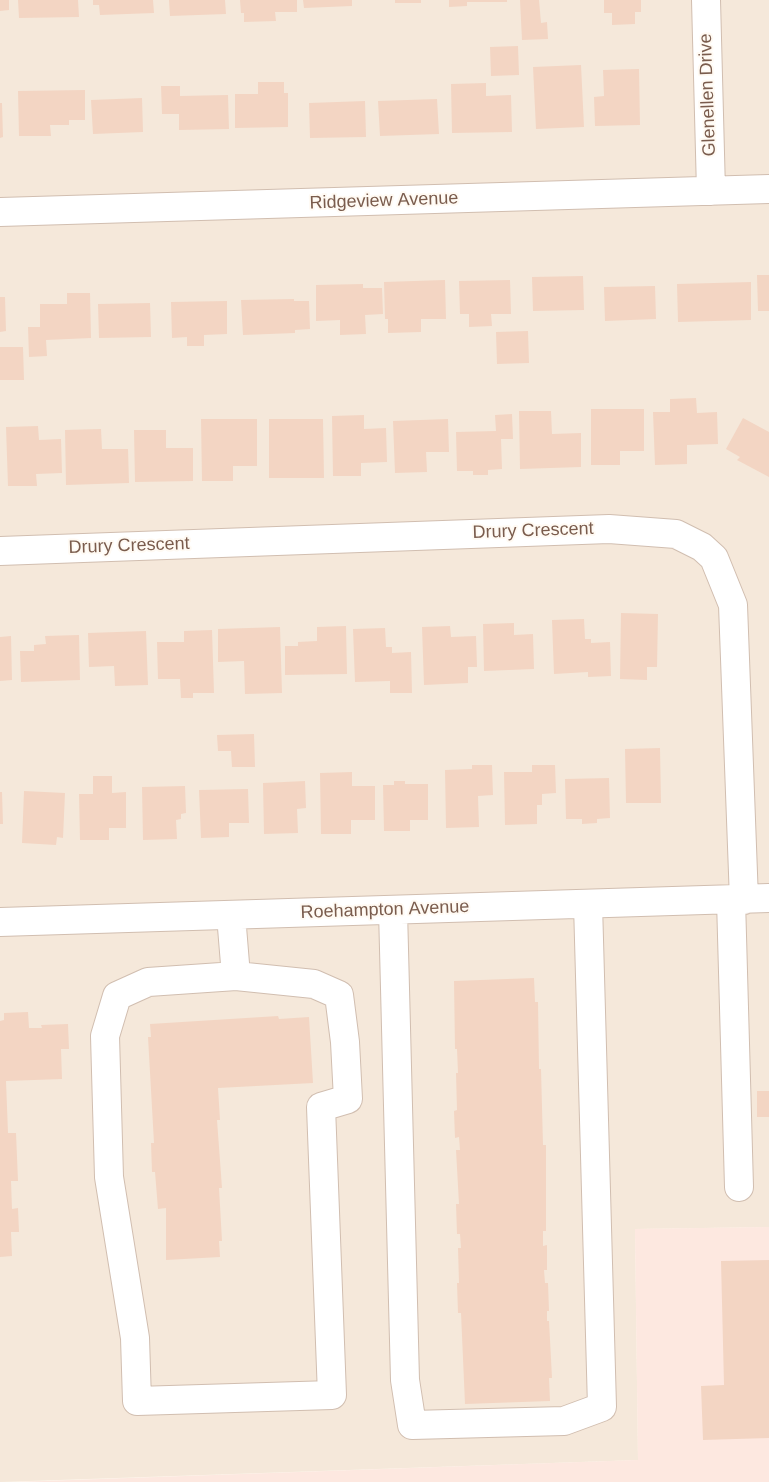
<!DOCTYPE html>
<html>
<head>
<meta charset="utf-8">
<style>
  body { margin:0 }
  canvas { display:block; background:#fdf6ec }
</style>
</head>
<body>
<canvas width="769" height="1482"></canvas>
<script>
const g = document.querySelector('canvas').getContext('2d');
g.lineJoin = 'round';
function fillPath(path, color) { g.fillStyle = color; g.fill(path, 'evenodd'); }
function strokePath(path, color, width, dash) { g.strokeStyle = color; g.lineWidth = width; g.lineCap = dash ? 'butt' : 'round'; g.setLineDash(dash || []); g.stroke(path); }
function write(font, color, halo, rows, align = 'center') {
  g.font = font + ' Helvetica,sans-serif'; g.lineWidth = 4; g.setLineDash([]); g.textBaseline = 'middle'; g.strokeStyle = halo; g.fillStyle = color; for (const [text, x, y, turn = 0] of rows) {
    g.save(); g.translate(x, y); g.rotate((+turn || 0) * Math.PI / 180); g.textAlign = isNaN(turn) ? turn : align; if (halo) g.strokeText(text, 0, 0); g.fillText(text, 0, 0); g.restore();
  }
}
fillPath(new Path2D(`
  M0 0H769V1227L635 1229 638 1460 0 1482Z`), '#f5e8da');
fillPath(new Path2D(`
  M769 1227V1482H17L638 1460 635 1229Z`), '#fde8e0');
fillPath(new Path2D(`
  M0 0H9V10L0 11Z
  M18 0H78L79 17 19 18Z
  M93 0H153L154 13 100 15 99 5H93Z
  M169 0H225L226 14 170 16Z
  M240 0H297V12H275L276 21 244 22V13H241Z
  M303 0H352V6L304 8Z
  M395 0H421V3H395Z
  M449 0H507V2H467V6L449 7Z
  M520 0H539L541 23 547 22 548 39 522 40Z
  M604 0H641V12H635V24L612 25V13H604Z
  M518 46 519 75 491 76 490 47Z
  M581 65 584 127 536 129 533 67Z
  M639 69 640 125 595 126 594 97 604 96 603 70Z
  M258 82H284V93H288V127L235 128V94H258Z
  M486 83V96L511 95 512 132 452 133 451 84Z
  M161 86H180V96L228 95 229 129 179 130V114H162Z
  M85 90V120H69V125H50L51 136H19L18 91Z
  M142 98 143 132 93 134 91 100Z
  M437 99 439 134 380 136 378 101Z
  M365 101 366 137 310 138 309 103Z
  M0 103H2L3 137 0 138Z
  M757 275H769V311H758Z
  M583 276 584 310 533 311 532 277Z
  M445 280 446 319H421V332L388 333V319H385L384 282Z
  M510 280 511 314H491L492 326 469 327V314H460L459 281Z
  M751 282V320L678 322 677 284Z
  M363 284V288H382L383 314 365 315 366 334 340 335V320L316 321V285Z
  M655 286 656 319 605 321 604 287Z
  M67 293H90L91 338 46 340 47 356 29 357 28 327H40V304H67Z
  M0 297H5L6 331 0 332Z
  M294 299V301H309L310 329 295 330V333L243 335 241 300Z
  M227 301V334L204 335V346H187V337L172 338 171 302Z
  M150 303 151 337 99 338 98 304Z
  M528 331 529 363 497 364 496 332Z
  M0 347H23L24 380H0Z
  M696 398 697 413 717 412 718 444 687 445V464L655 465 653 412H670V399Z
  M591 409H644V451H620V465H591Z
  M519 411H551L552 434 581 433V467L520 469Z
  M512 414 513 439H501L502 469 488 470V475H473V471H457L456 432 496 431 495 415Z
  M364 415V429L386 428 387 462 361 463V476H333L332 416Z
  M743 418 769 432V477L737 460 740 457 726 449Z
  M201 419H257V466H233V481H202Z
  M269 419H323L324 478H269Z
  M448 419 449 452H426L427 472 395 473 393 421Z
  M38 426 39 440 61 439 62 473 36 474 37 486H8L6 427Z
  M101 429 102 449H128L129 483 66 485 65 430Z
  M134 430H166V448H193V481L135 482Z
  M621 613 658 614 657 667H647V680L620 679Z
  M584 619 585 639H591V643L610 642 611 676 588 677V672L554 674 552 620Z
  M514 623V635L533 634 534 669 484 671 483 624Z
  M346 626 347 674 285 675V646H298V642L317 641V627Z
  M450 626 451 637 476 636 477 667H468V683L424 685 422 627Z
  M280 627 282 693 245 694 244 661 218 662V629Z
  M385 628 386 647H392V653L411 652 412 693H390V681L355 682 353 629Z
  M212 630 214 693H193V698H181L180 679H158L157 642H184V631Z
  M146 631 148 685 115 686 114 666 89 667 88 633Z
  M79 635 80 680 21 682 20 651H34V645L46 644 45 636Z
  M11 636 12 680 0 681V637Z
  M254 734 255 767H232L231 751H218L217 735Z
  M660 748 661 803H626L625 749Z
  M472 765H492L493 795 478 796 479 827 446 828 445 770 472 769Z
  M532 765H555L556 793 542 794V805H537V824L505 825 504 772H532Z
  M352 772V786H375V820H351V834H321L320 773Z
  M93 776H112V793L126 792V828H109V840H80L79 794H93Z
  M609 778 610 818 597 819V823L582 824V819H566L565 779Z
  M305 781 306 808 297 809 298 833 264 834 263 783Z
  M394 781H405V784H428V820H410V831H384L383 785H394Z
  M185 786 186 813 181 814V819L176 820 177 839 143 840 142 787Z
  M248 789 249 823H229V837L201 838 199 790Z
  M24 791 65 793 63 838 57 837 56 845 22 843Z
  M0 792H2L3 824H0Z
  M534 978 535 1002H538L539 1069H541L543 1145H546V1231H543V1246L547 1245V1270H544L545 1283H548L549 1311H547V1321H549L552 1378H549L550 1401 465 1404 461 1313H458L457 1283H459L458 1248H461L460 1234H457L456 1204H459L456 1150H460L459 1137 455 1138 454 1111 457 1110 456 1073H458L457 1049H455L454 981Z
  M28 1012 29 1028H42L41 1025 68 1024 69 1049H61L62 1079 6 1081 8 1133H16L18 1181H11L12 1209 18 1208 19 1232H11L12 1256 0 1257V1021L4 1020V1013Z
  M278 1016 279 1019 309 1017 313 1083 218 1088 220 1120H217L222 1188H219L222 1241H219L220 1257 166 1260V1208L158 1209 155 1172H152L151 1143H154L148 1037H151L150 1024Z
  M757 1091H769V1117H757Z
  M769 1260V1438L703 1440 701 1386 724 1385 721 1261Z`), '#f3d5c3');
const minor = new Path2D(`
  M706 0 711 191
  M0 212 769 189
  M0 551 609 529 676 534 702 547 714 558 733 605 744 900
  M731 900 739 1187
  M393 910 405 1380 412 1425 564 1421 602 1407 588 904
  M231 915 236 976 148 982 117 996 105 1036 109 1177 135 1338 137 1401 332 1395 321 1107 348 1099 345 1042 339 995 314 984 236 976
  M0 922 769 898`);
strokePath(minor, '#d1beb0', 30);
strokePath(minor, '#fff', 28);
write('18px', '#7a5c4d', '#fffaf3', [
  ["Glenellen Drive",708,95,-92],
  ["Ridgeview Avenue",384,201,-2],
  ["Drury Crescent",533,531,-2],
  ["Drury Crescent",129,546,-2],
  ["Roehampton Avenue",385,910,-2]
]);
</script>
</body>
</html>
